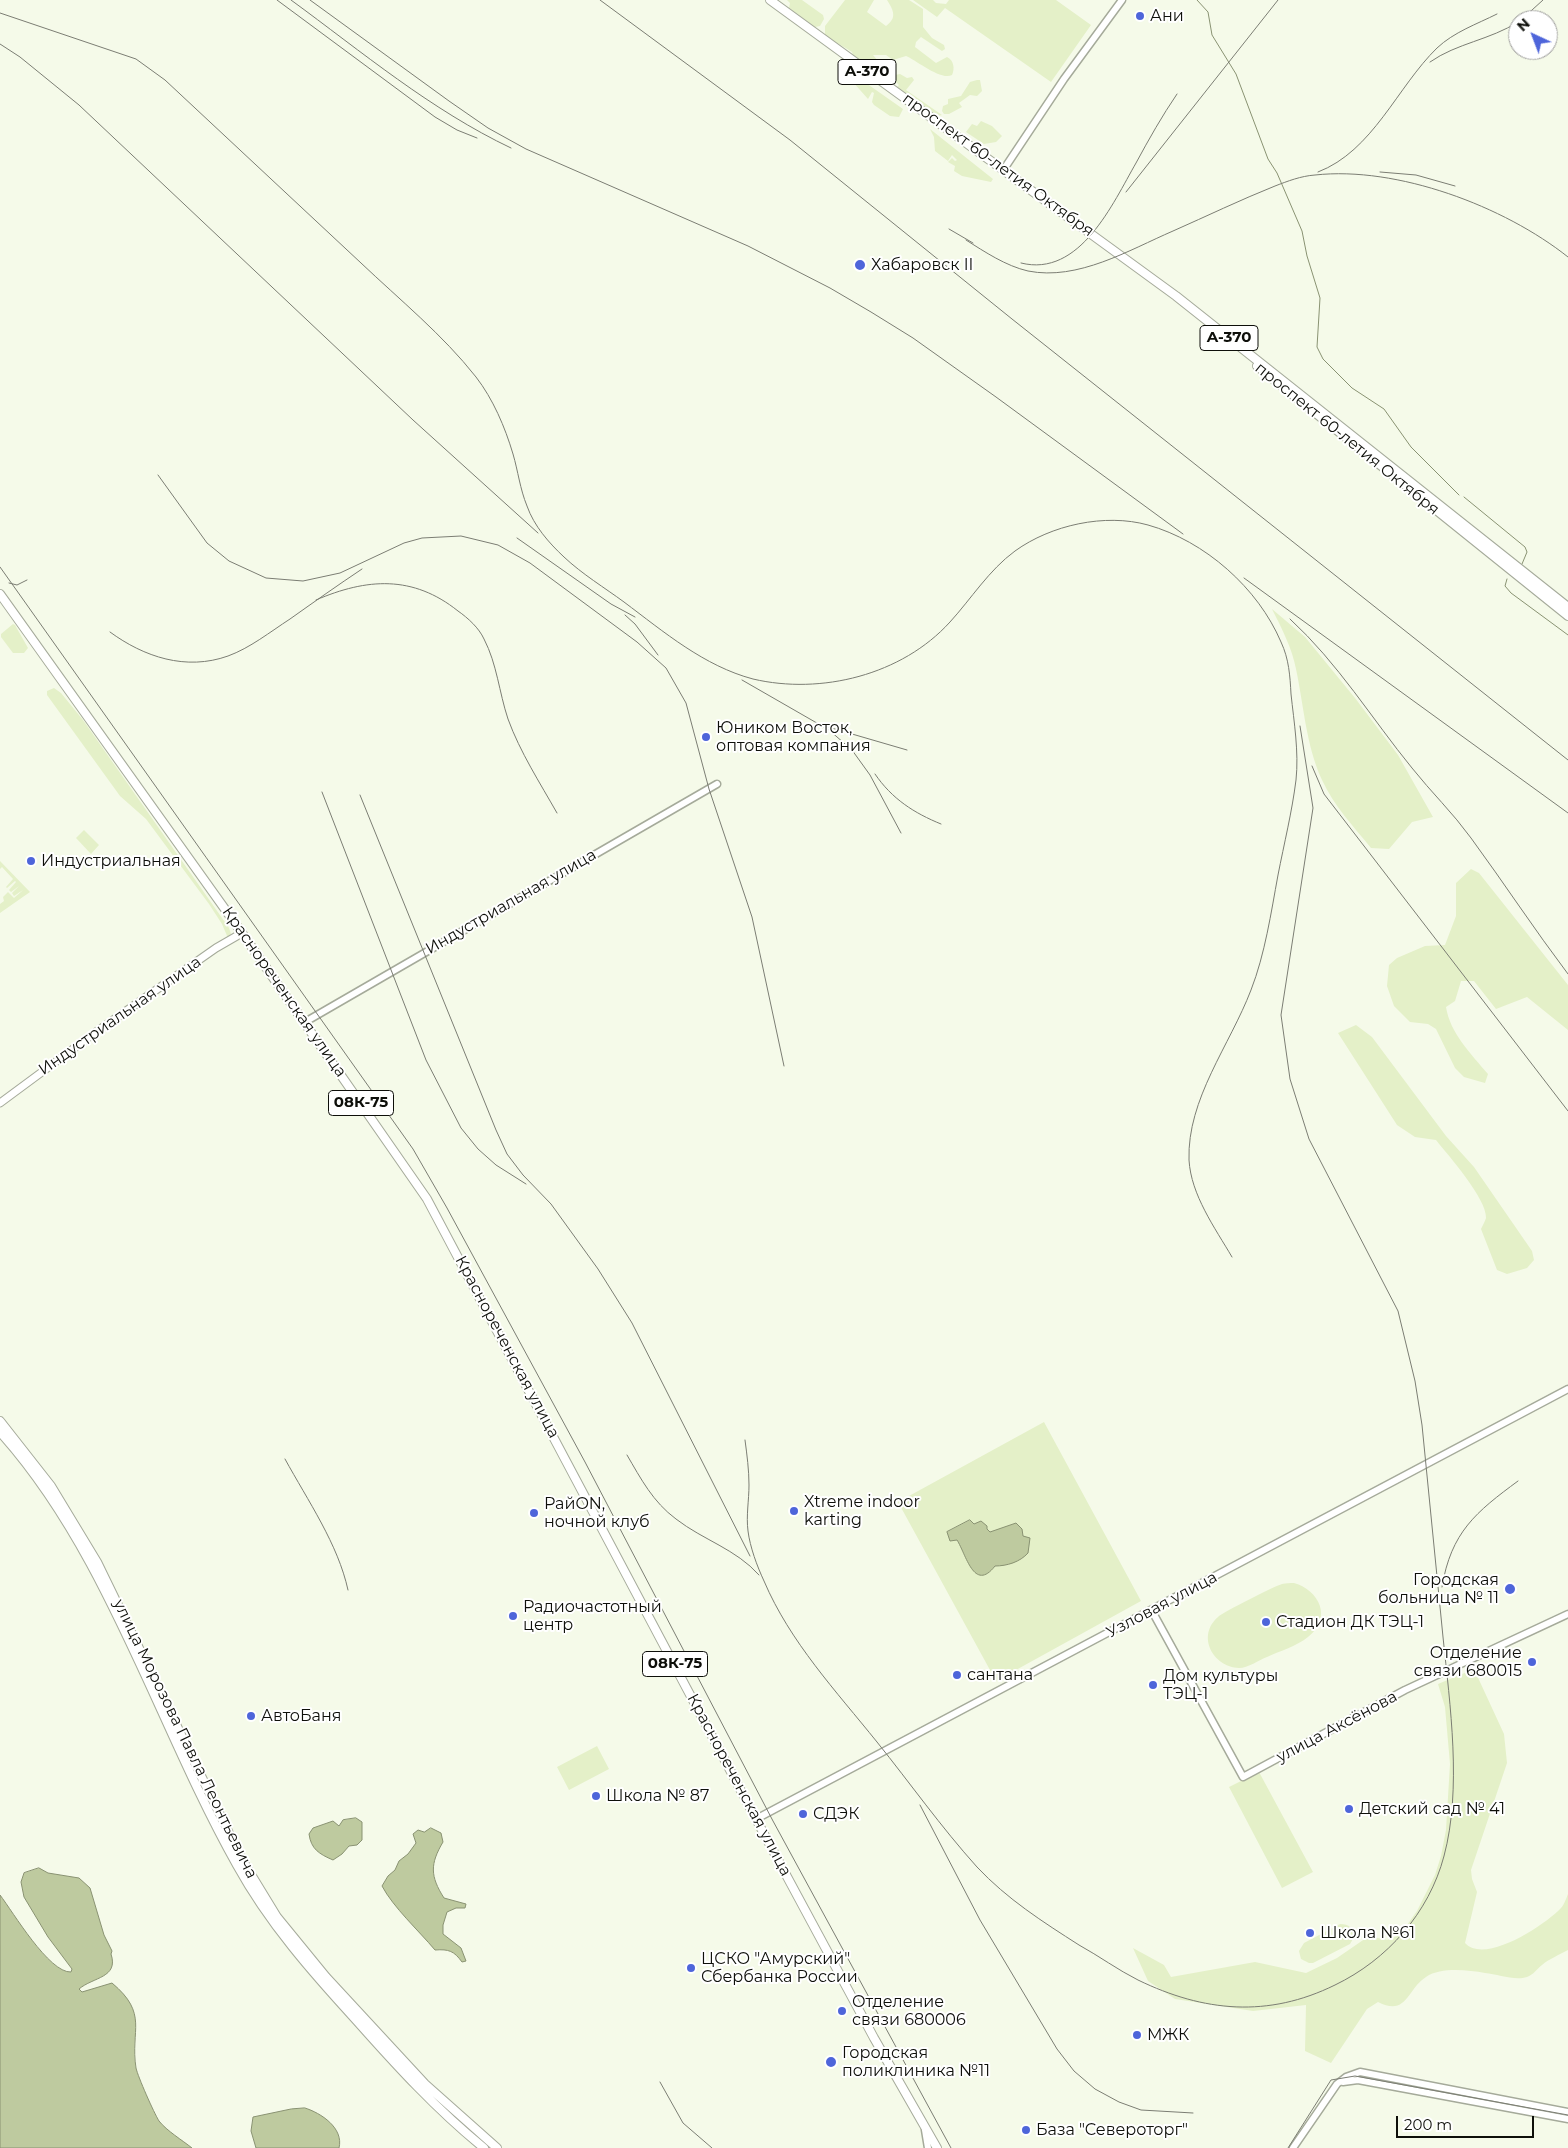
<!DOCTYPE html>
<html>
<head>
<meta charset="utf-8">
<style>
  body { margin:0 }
  #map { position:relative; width:1568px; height:2148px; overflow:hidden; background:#f5fae9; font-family:Montserrat,sans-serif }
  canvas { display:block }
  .north { position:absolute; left:1508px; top:10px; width:50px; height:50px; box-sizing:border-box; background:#fff; border:1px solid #9f9f9d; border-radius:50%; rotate:317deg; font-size:14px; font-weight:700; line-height:20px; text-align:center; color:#0e0f0a }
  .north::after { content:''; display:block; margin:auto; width:18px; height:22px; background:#4e65da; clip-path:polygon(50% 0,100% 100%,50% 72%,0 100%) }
  .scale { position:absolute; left:1396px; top:2116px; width:138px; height:22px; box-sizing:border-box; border:2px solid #0e0f0a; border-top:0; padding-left:6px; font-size:15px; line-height:18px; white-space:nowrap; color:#0e0f0a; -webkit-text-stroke:4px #fff; paint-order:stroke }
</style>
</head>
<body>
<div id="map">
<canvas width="1568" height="2148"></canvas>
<div class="north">N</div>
<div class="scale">200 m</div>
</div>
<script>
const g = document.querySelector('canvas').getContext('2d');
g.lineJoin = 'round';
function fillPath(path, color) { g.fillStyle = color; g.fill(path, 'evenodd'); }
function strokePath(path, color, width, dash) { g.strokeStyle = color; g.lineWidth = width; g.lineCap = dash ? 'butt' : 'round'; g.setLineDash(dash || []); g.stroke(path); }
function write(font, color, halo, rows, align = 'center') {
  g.font = font + ' Montserrat,sans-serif'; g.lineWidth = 4; g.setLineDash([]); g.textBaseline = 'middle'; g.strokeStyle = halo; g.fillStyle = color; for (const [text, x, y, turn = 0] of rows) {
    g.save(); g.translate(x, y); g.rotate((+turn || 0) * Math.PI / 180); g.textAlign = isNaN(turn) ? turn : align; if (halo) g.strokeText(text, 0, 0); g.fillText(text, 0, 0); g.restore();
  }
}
fillPath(new Path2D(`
  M802 0 823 15 824 19 820 26 815 27 789 8 790 3 787 0Z
  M845 0H874L867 12 886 26C897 18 894 11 887 0H909L923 9V27L932 38 944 45 945 49 942 51 921 37 916 42 915 47 936 63 947 57C954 60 955 69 952 75 941 81 916 60 906 56L893 60 886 55H873L879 62 891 69 890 76 900 74 907 78 912 77 914 80 906 90 942 115 938 116 897 87 899 85 896 82 894 85 853 55 852 52C843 46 834 42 825 35V26Z
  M913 0H933L936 3 946 4 949 0H1056L1091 25 1051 82 945 8 937 17Z
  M853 76H856L903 109 899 117 890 116 874 105 872 102 874 93 872 92 868 99 852 81Z
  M977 80H980L982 91 977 96 970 95 959 103 962 107 949 114H944L942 111 943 106 948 104V99L961 96 970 82Z
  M981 121 992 126 1002 136 996 142 984 144 966 132 972 124 977 126Z
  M930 129 993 179 991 182 962 176 954 171 955 166 948 162 952 158 955 161 957 160 952 155 948 161 935 151 934 137Z
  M1272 609 1305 637 1355 698 1398 755 1433 817 1412 822 1389 849 1371 848C1354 827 1334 806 1322 780 1306 745 1304 707 1296 669 1292 648 1282 629 1272 609Z
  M13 624 15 625 28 648 24 653H13L1 637V634Z
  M54 688 61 693 83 720 229 928 231 934 228 938 222 924 209 904 146 819 120 796 47 695V691Z
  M84 830 99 845 91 854 76 838Z
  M0 861 30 892 0 913V904L4 901 3 897 8 892 14 898 23 890 14 896 12 893 19 886 11 892 9 890 16 882 15 881 7 888 6 887 13 879 2 867 0 869Z
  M1471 869 1479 873 1568 985V1030L1527 997 1496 1009 1474 981H1461L1455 1001 1446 1007C1450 1033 1471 1054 1488 1074L1485 1083 1464 1077 1455 1068 1436 1029 1428 1024 1410 1022 1394 1006 1387 986 1389 965 1397 958 1425 946 1445 945 1456 916V883Z
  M1356 1025 1372 1037 1446 1136 1474 1167 1532 1251 1534 1260 1527 1268 1507 1274 1497 1270 1481 1229C1483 1225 1485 1221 1486 1218 1487 1199 1448 1155 1436 1140L1415 1137 1397 1125 1338 1033Z
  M1044 1422 1141 1601 996 1681 898 1502Z
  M1294 1583C1319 1590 1333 1618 1308 1637 1297 1646 1280 1651 1267 1657 1259 1660 1248 1668 1239 1668 1213 1667 1196 1636 1218 1617 1223 1612 1275 1586 1282 1584 1286 1583 1290 1583 1294 1583Z
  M1474 1669 1504 1734 1507 1763 1471 1870 1472 1879 1477 1892 1465 1943C1485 1965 1545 1925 1561 1908 1564 1905 1566 1899 1568 1894V1950C1559 1955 1549 1959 1542 1965 1537 1969 1533 1975 1527 1977 1514 1981 1498 1974 1485 1973 1467 1970 1441 1967 1426 1977 1407 1989 1407 2017 1378 2002L1367 2009 1331 2063 1305 2051 1306 2005 1253 2011 1175 1999 1148 1981 1133 1948 1164 1965 1171 1977 1255 1962 1306 1973 1337 1958 1369 1936 1387 1940 1400 1935 1417 1911 1435 1875 1441 1856 1446 1830 1450 1764 1445 1707 1438 1684Z
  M597 1746 609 1769 569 1790 557 1767Z
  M1259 1772 1313 1872 1282 1888 1229 1787Z
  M1340 1924C1349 1924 1354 1928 1354 1937L1350 1944 1313 1963H1309L1301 1959 1299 1951 1304 1943Z`), '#e4f0c8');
const water = new Path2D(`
  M970 1520 974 1524 981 1521 987 1526V1529L990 1532 1016 1523 1022 1529 1023 1536 1030 1538 1028 1553C1020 1562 1007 1566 995 1566 974 1593 966 1554 957 1540L950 1541 947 1532Z
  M356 1818 362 1822V1840L357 1845 349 1846 342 1854 333 1860C319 1854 311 1849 309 1834L313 1828 333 1821 339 1826 343 1820Z
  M431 1828 441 1833 443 1842C430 1864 430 1876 444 1898L466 1904 465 1908H456L447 1912 443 1925V1934L461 1948 466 1961 462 1962C454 1951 449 1949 435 1950 419 1931 393 1907 382 1886L388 1876 395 1870 399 1861 408 1854 416 1843 413 1834 418 1830 424 1832Z
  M39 1868 48 1873 79 1878 90 1888 104 1935 112 1951 111 1954C119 1978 93 1977 79 1989L82 1992 112 1983C149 2014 130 2030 136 2068 138 2077 154 2113 159 2121 167 2131 182 2140 192 2148H0V1895C13 1912 49 1973 71 1972L72 1969 48 1937 24 1897 21 1882 24 1873Z
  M305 2108C321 2113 344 2128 339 2148H256L251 2131 253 2117 291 2109Z`);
fillPath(water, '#beca9f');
strokePath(water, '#899272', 1);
strokePath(new Path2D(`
  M1197 0 1208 12 1212 35 1236 74 1268 159 1277 173 1302 231 1307 256 1320 298 1317 347 1323 359 1352 388 1384 409 1411 447 1459 495
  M1464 497 1525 547 1527 552 1522 564
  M1507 579 1505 586 1511 593 1568 635`), '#899272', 1);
const tertiary = new Path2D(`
  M1004 169 1064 79 1122 0
  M305 1022 717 784
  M1152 1611 1243 1777 1405 1690 1568 1614
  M756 1819 1568 1389
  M1343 2082 1358 2080 1568 2119
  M925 2130 928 2148
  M1293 2148 1337 2084 1346 2077 1360 2072 1568 2112`);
const secondary = new Path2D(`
  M0 1103 96 1032 216 948 242 933`);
const primary = new Path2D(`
  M0 594 242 933 427 1199 756 1819 874 2038 937 2148
  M0 1421 51 1486 97 1562 241 1858 277 1917 326 1977 425 2084 497 2148
  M0 1432C109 1553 158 1725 237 1865 269 1923 312 1972 357 2021 397 2066 437 2110 484 2148`);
const trunk = new Path2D(`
  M770 0 1176 296 1568 607
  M1257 366 1568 616`);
strokePath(tertiary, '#a5aa9a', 9);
strokePath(secondary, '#a5aa9a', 9);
strokePath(primary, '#a5aa9a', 10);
strokePath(trunk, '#a5aa9a', 10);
strokePath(tertiary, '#fff', 6);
strokePath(secondary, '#fff', 7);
strokePath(primary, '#fff', 8);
strokePath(trunk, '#fff', 8);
strokePath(new Path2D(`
  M0 567 413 1149 447 1208 585 1462 773 1821 951 2148
  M9 583 17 585 27 580
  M1288 2148 1331 2080 1355 2076 1568 2115`), '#7b7d73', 1);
strokePath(new Path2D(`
  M277 0 435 117 457 130 477 138
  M291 0C362 52 431 110 511 148
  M310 0 449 101 488 128 526 149 748 246 830 288 871 312 913 338 996 397 1183 534
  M600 0 790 140 1012 319 1568 760
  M0 13 136 59 165 80C230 141 296 202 361 263 400 300 443 335 476 377 493 399 505 427 513 454 518 471 520 489 527 506 534 526 549 543 564 557 582 574 605 588 624 602 664 632 704 666 753 679 821 695 902 675 950 622 971 599 989 570 1015 551 1051 525 1105 513 1148 525 1205 541 1258 588 1281 642 1289 659 1290 676 1291 694 1294 722 1299 752 1296 780 1292 812 1284 844 1278 875 1271 913 1265 954 1251 990 1230 1045 1187 1099 1189 1160 1191 1195 1215 1228 1232 1257
  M1521 20 1543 0
  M0 44 20 57 79 105 413 420 538 533
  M1430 62C1457 43 1490 40 1518 22
  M1318 172C1373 151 1397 87 1437 48 1454 32 1477 24 1497 14
  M1380 172 1416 175 1455 186
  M1126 192 1278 0
  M949 229 973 243
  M966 240C985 252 1006 266 1028 271 1078 281 1129 250 1173 231 1207 216 1240 200 1275 186 1288 181 1301 176 1315 175 1397 166 1504 206 1568 257
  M1021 263C1080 278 1113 203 1136 163 1149 139 1162 116 1177 94
  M158 475 207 543 229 561 266 578 303 581 340 573 404 543 422 538 461 536 498 545 530 563 637 642 666 668 686 703 709 789 752 917 784 1066
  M517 538 611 604 635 617
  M1244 578 1568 813
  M316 600C367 578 413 575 458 611 468 618 479 628 484 639 497 664 499 692 508 719 520 752 540 783 557 813
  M625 615 635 624 658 655
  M1290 619C1338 663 1372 719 1412 768 1431 792 1453 813 1471 838 1504 883 1534 929 1568 974
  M110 632C144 657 186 671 228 656 250 648 270 632 290 619 314 602 338 585 362 569
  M742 680 829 730 852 750 870 775 901 833
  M828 727 907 750
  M1312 766 1324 794 1568 1111
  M875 774C892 799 914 813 941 824
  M322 792 426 1060 461 1128 478 1149 496 1165 526 1184
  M360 795 496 1130 507 1154 523 1175 551 1204 598 1269 632 1323 750 1556
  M745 1440C747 1455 749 1470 749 1485 749 1500 746 1516 748 1531 750 1547 757 1566 764 1581 790 1642 836 1691 877 1742 910 1783 941 1827 977 1867 1007 1899 1043 1922 1079 1945 1099 1956 1118 1970 1138 1980 1204 2012 1268 2018 1335 1985 1387 1960 1429 1913 1444 1856 1462 1789 1450 1705 1443 1637 1436 1566 1429 1496 1422 1425L1415 1381 1398 1311 1309 1139 1290 1079 1281 1015 1313 808 1300 726
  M627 1455C641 1479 653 1502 676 1519 703 1540 736 1549 759 1575
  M285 1459C308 1501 338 1544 348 1590
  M1442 1587C1451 1532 1476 1512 1518 1481
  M920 1805 980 1920 1057 2049 1074 2071 1095 2089 1119 2102 1141 2110 1193 2113
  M660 2082 683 2123 712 2148`), '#7b7d73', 1);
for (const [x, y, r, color] of [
  [1140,16,5,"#4e65da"],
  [860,265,6,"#4e65da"],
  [706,737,5,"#4e65da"],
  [31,861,5,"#4e65da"],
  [794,1511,5,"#4e65da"],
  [534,1513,5,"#4e65da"],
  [1510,1589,6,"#4e65da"],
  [513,1616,5,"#4e65da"],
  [1266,1622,5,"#4e65da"],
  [1532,1662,5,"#4e65da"],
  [957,1675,5,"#4e65da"],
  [1153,1685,5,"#4e65da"],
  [251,1716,5,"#4e65da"],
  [596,1796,5,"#4e65da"],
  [1349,1809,5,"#4e65da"],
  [803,1814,5,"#4e65da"],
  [1310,1933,5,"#4e65da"],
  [691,1968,5,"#4e65da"],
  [842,2011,5,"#4e65da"],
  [1137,2035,5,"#4e65da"],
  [831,2062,6,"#4e65da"],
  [1026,2130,5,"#4e65da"]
]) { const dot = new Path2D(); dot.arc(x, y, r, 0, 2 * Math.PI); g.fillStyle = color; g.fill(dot); strokePath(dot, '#fff', 2); }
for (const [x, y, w] of [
  [867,72,58],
  [1229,338,58],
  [361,1103,65],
  [675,1664,65]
]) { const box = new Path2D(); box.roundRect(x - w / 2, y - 12.5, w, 25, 4); g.fillStyle = '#fff'; g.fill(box); strokePath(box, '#0e0f0a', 1); }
write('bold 15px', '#0e0f0a', null, [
  ["А-370",867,72],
  ["А-370",1229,338],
  ["08К-75",361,1103],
  ["08К-75",675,1664]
]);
write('16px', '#0e0f0a', '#fff', [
  ["Ани",1150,16],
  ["Хабаровск II",871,265],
  ["Юником Восток,",716,728],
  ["оптовая компания",716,746],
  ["Индустриальная",41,861],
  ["Xtreme indoor",804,1502],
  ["karting",804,1520],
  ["РайON,",544,1504],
  ["ночной клуб",544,1522],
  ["Городская",1499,1580,"right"],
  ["больница № 11",1499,1598,"right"],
  ["Радиочастотный",523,1607],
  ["центр",523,1625],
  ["Стадион ДК ТЭЦ-1",1276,1622],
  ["Отделение",1522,1653,"right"],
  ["связи 680015",1522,1671,"right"],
  ["сантана",967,1675],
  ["Дом культуры",1163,1676],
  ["ТЭЦ-1",1163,1694],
  ["АвтоБаня",261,1716],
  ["Школа № 87",606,1796],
  ["Детский сад № 41",1359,1809],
  ["СДЭК",813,1814],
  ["Школа №61",1320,1933],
  ["ЦСКО \"Амурский\"",701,1959],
  ["Сбербанка России",701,1977],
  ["Отделение",852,2002],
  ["связи 680006",852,2020],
  ["МЖК",1147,2035],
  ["Городская",842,2053],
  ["поликлиника №11",842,2071],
  ["База \"Североторг\"",1036,2130]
], 'left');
write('16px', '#0e0f0a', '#fff', [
  ["проспект 60-летия Октября",998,165,36],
  ["проспект 60-летия Октября",1347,439,39],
  ["Индустриальная улица",511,902,-30],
  ["Краснореченская улица",284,992,55],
  ["Индустриальная улица",120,1016,-35],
  ["Краснореченская улица",507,1347,62],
  ["Узловая улица",1162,1605,-28],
  ["улица Аксёнова",1337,1727,-28],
  ["улица Морозова Павла Леонтьевича",185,1739,64],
  ["Краснореченская улица",739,1785,62]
]);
</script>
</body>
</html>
